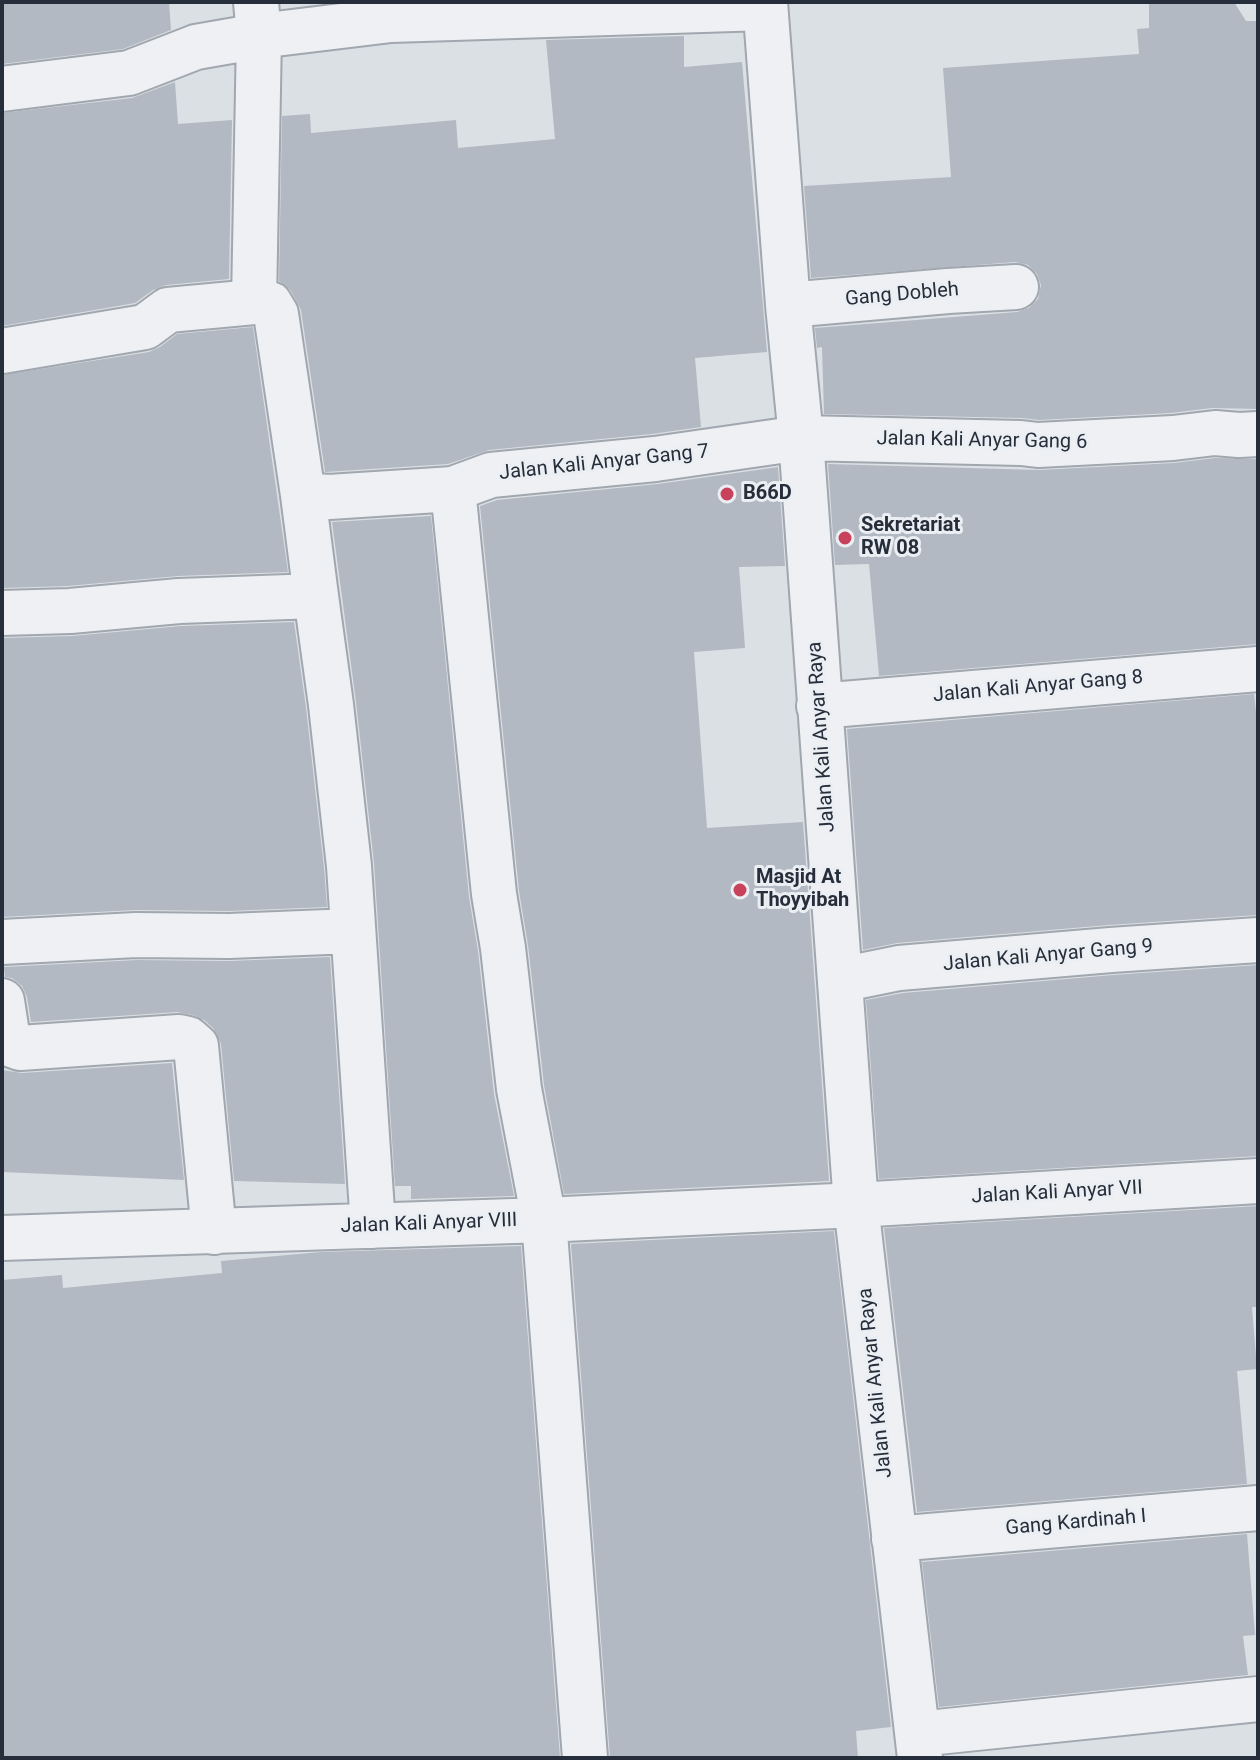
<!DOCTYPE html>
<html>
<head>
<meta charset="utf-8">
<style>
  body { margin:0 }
  #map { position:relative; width:1260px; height:1760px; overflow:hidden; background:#dbe0e5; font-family:Roboto,sans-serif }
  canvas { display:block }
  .frame { position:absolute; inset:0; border:4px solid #262e3b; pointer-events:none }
</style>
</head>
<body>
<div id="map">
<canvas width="1260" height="1760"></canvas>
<div class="frame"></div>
</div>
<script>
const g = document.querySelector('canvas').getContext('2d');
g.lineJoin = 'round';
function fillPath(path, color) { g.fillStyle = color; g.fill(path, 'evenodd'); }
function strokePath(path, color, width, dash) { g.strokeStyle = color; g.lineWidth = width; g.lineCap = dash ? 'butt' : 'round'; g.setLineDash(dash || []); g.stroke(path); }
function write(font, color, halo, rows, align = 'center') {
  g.font = font + ' Roboto,sans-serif'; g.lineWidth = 6; g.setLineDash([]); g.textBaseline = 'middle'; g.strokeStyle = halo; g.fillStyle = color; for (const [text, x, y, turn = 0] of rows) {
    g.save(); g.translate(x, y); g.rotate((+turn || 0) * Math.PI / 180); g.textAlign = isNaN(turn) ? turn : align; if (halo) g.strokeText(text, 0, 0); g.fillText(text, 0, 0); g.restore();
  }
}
fillPath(new Path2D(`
  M2 2H169L171 30 123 49 2 64Z
  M1149 2H1234L1246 21H1258V409L1212 408 1171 413 1039 420 1022 418 824 414 822 347 817 348 815 328 1017 312 1029 308 1038 299 1041 285 1037 274 1028 265 1015 262 811 278 804 186 951 177 943 68 1139 54 1137 29 1149 28Z
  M684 36V67L742 62 767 352 695 358 701 427 652 434 489 450 448 464 325 472 301 310 291 291 279 281 282 116 310 114 311 133 456 120 458 148 555 139 546 40Z
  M175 82 178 124 232 120 229 279 166 285 153 290 135 303 2 326V113L132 98Z
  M253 327 288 572 178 576 68 586 2 588V375L149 352 160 347 177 334Z
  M1215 458 1258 459V644L879 676 869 564 835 565 828 464 1039 470 1174 463Z
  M778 467 785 566 739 567 745 648 694 652 707 828 803 822 829 1181 564 1194 544 1085 528 945 519 891 480 506 497 500 658 484Z
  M431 516 469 897 478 951 494 1094 514 1196 411 1199V1186H395L374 863 356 702 332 522Z
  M294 622 306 708 324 868 327 907 229 911 135 910 2 917V638L72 636 181 626Z
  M1254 694 1258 730V915L1109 925 897 943 863 950 847 729Z
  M330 957 345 1184 234 1181 221 1044 213 1028 204 1020 193 1015 177 1012 31 1022 27 997 22 986 12 978 5 977 4 967 137 960 229 961Z
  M1258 965V1156L879 1179 866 1000 903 993 1113 975Z
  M172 1063 184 1180 2 1172V1070L22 1073Z
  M1258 1206V1307H1252L1257 1369 1237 1371 1247 1484 917 1512 884 1228Z
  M834 1231 891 1727 856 1731 858 1758H610L571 1244Z
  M521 1246 560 1758H2V1280L62 1275 63 1288 222 1273 221 1261 321 1252Z
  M1247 1534 1255 1635 1243 1636 1248 1675 939 1707 922 1562Z`), '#b3b9c2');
const minor = new Path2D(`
  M765 2 788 305 801 438 856 1205 920 1758
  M2 89 129 73 196 47 259 36 391 20 765 8
  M254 302 259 36 256 2
  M788 305 948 291 1016 287
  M2 351 145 327 168 310 254 302 270 304 276 314 303 495 329 497 453 489 491 475 655 459 801 438 1021 443 1038 445 1173 438 1215 433 1239 435 1258 434
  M453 489 494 894 503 948 519 1089 544 1220 585 1758
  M303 495 316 596
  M2 613 70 611 179 601 316 596 331 705 349 866 373 1226
  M819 706 1258 669
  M2 942 136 935 229 936 352 931
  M840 980 899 968 1111 950 1258 940
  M2 1001 8 1040 12 1045 20 1048 179 1037 188 1039 196 1046 214 1232
  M2 1238 544 1220 856 1205 1258 1181
  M894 1539 1258 1508
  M918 1734 1258 1699`);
strokePath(minor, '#a1a7af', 48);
strokePath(minor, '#eef0f4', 44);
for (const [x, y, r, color] of [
  [727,494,8,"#c9425c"],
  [845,538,8,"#c9425c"],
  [740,890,8,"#c9425c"]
]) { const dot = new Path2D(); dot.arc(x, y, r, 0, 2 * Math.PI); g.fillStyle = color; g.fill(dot); strokePath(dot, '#ebeff3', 3); }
write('20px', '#262e3b', '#ebeff3', [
  ["Gang Dobleh",902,295,-5],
  ["Jalan Kali Anyar Gang 6",982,441,1],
  ["Jalan Kali Anyar Gang 7",604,463,-6],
  ["Jalan Kali Anyar Gang 8",1038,687,-5],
  ["Jalan Kali Anyar Raya",822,737,-94],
  ["Jalan Kali Anyar Gang 9",1048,956,-5],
  ["Jalan Kali Anyar VII",1057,1193,-3],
  ["Jalan Kali Anyar VIII",429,1224,-2],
  ["Jalan Kali Anyar Raya",876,1383,-96],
  ["Gang Kardinah I",1076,1523,-5]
]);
write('bold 20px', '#262e3b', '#ebeff3', [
  ["B66D",743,494],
  ["Sekretariat",861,526],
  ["RW 08",861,549],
  ["Masjid At",756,878],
  ["Thoyyibah",756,901]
], 'left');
</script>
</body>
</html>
